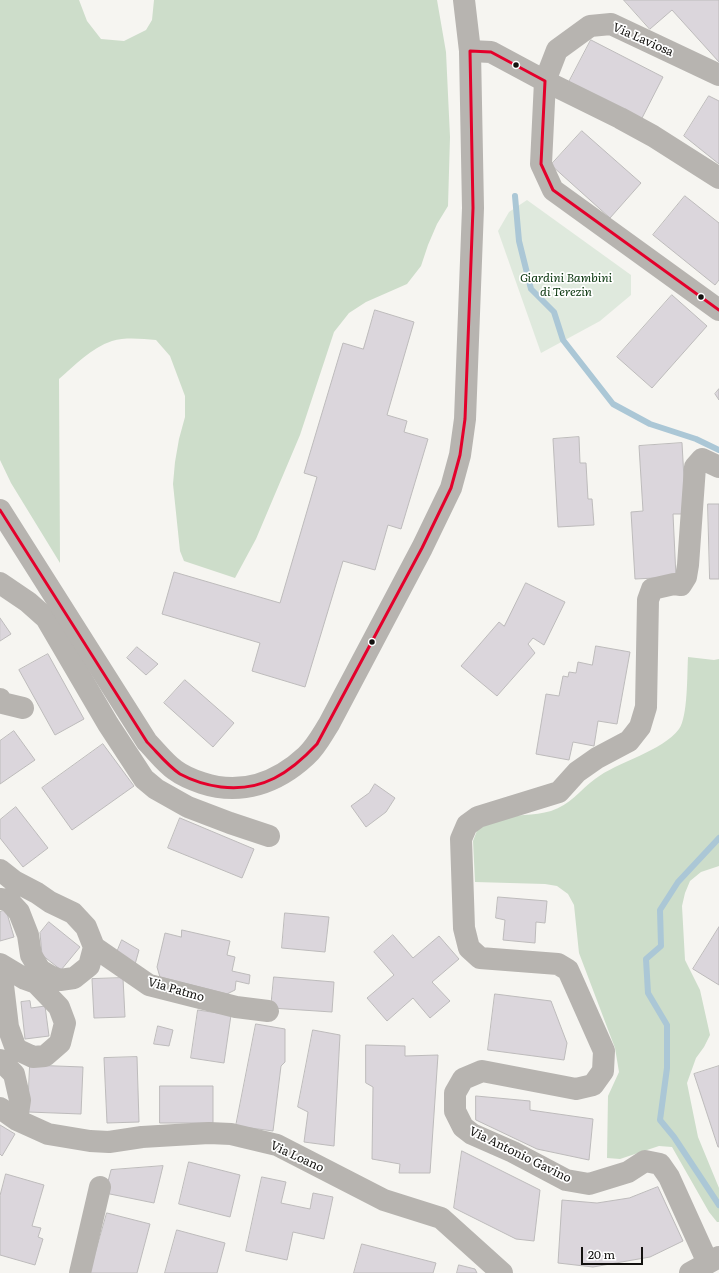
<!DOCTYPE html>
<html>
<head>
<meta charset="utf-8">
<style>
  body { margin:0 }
  #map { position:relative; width:719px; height:1273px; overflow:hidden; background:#f6f5f1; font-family:Literata,serif }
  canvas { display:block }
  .scale { position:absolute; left:581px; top:1247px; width:62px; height:18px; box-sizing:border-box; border:2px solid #13120f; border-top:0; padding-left:5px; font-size:12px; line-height:14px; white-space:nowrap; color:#13120f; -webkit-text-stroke:3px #fff; paint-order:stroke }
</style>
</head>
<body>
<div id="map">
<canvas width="719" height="1273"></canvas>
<div class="scale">20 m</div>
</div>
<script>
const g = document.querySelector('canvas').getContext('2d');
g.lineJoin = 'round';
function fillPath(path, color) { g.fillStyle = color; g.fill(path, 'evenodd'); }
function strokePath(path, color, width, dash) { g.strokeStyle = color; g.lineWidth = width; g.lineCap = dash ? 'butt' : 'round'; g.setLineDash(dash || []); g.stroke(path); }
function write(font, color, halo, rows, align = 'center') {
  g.font = font + ' Literata,serif'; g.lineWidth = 3.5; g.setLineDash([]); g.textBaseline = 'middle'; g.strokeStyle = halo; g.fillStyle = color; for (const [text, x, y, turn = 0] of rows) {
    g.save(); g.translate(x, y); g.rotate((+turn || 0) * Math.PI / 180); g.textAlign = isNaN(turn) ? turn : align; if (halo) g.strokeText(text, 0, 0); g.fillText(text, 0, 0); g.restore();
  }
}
fillPath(new Path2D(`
  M527 200 631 275V295L600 321 541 353 498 231 509 212Z`), '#dfe9dd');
fillPath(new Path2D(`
  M0 0H79L87 21 101 39 124 41 146 30 152 20 154 0H437L446 52 450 137 448 206 437 224 428 245 421 266 407 284 366 302 349 313 334 332 300 435 256 539 235 578 184 561 180 551 173 484 175 462 179 439 185 417V396L170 356 156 340C142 339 126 337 112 341 91 348 75 365 59 379L60 563 11 483 0 460Z
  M688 657 714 660 719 659V866L701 872 690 881 685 893 682 906 685 960 700 990 710 1035 704 1047 696 1058 687 1083 698 1137 719 1188V1222H717L709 1212 672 1147 659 1146 620 1159 607 1158 608 1096 619 1072 615 1048 579 953 574 905 568 894 557 886 545 884 475 882 473 841 478 828C484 825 491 821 497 819 515 814 534 816 551 811 570 805 580 790 595 779 617 762 663 751 679 729 688 717 687 674 688 657Z`), '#cdddca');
strokePath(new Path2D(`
  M515 196 519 241 531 289 554 312 563 340 613 404 650 424 696 439 719 450
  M719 838 678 882 660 910 661 946 646 959 648 993 667 1025V1068L660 1120 674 1137 719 1205`), '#abc7d6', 6);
const building = new Path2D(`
  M624 0H719V62L672 10 650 29Z
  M591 40 663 77 641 120 569 82Z
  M709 96 719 101V164L684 136Z
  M582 131 641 183 610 218 551 165Z
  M685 196 719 223V280L715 285 653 235Z
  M672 295 707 326 652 388 617 357Z
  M375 310 414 322 387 415 407 421 404 432 428 439 401 529 388 525 375 570 343 561 305 687 252 671 260 643 162 614 174 572 280 603 317 477 304 473 343 343 363 349Z
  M719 389V400L715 394Z
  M579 437 580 463H586L588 499H592L594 525 558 527 553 439Z
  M682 443 686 514H673L676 577 635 579 631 512 643 511 639 446Z
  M708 504H719V579H710Z
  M526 583 565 602 544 645 533 638 528 644 535 653 497 696 461 666 499 622 504 626Z
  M0 618 11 634 0 641Z
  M596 646 630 652 617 724 598 721 594 746 573 742 569 760 536 754 546 694 559 696 563 676 568 677 569 672 576 673 578 662 592 665Z
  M137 647 158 664 146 675 127 658Z
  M48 654 84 719 55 735 19 670Z
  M185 680 234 723 213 747 164 703Z
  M14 731 35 760 0 784V741Z
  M103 744 134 786 72 830 42 788Z
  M375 784 395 798 386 812 366 827 351 806 369 793Z
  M16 807 48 848 23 867 0 838V820Z
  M180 818 254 849 242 878 168 848Z
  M498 897 547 901 545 923 536 922 535 943 503 940 505 920 496 918Z
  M6 910 14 937 0 941V912Z
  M285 913 329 917 325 952 282 948Z
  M49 922 80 947 61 970 42 955 40 933Z
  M719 927V985L693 969Z
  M182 930 230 941 227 955 235 957 232 971 250 975 249 984 236 981 235 990 227 994 160 977 157 967 165 933 181 937Z
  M393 935 413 958 439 936 459 959 432 982 450 1001 430 1018 413 998 387 1021 367 998 394 975 374 952Z
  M122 940 139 950 134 968 115 957Z
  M274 977 334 982 332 1012 271 1008Z
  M123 978 125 1017 94 1018 92 979Z
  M495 994 551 1001 567 1043 564 1060 488 1050Z
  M30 1001 31 1008 45 1006 49 1036 25 1039 21 1002Z
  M198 1010 231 1015 224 1063 191 1058Z
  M256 1024 285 1029V1062L281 1066 273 1131 236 1126Z
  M158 1026 173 1030 169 1046 154 1044Z
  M313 1030 340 1035 334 1146 304 1142 308 1112 298 1107Z
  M366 1045 405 1046V1056L438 1055 430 1173H399L400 1164 372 1159 373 1087 366 1083Z
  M137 1057 139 1122 107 1123 104 1058Z
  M30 1065 83 1067 81 1114 28 1112Z
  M719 1066V1147H718L694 1074Z
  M160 1086H213V1123H160Z
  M476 1096 530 1101V1110L593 1119 589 1160 537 1149 476 1120Z
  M0 1125 15 1134 2 1156 0 1154Z
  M462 1151 540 1190 534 1241 516 1239 454 1208Z
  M189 1162 240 1175 230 1217 179 1204Z
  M163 1166 154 1203 105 1193 111 1170Z
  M6 1174 44 1185 32 1226 41 1228 38 1237 43 1239 35 1265 0 1255V1196Z
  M262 1177 286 1182 281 1203 310 1209 313 1193 333 1197 324 1239 293 1232 287 1260 246 1251Z
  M658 1187 683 1241 650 1257 593 1267 558 1263 562 1200 597 1203 629 1198Z
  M107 1213 150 1224 137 1273H90Z
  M177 1230 225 1243 217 1273H165Z
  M362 1244 436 1263 433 1273H354Z
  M459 1265 475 1269 477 1273H457Z`);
fillPath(building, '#dbd6dc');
strokePath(building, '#bdbbbb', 1);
strokePath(new Path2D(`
  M470 51 491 52 545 81 620 118 653 136 719 178
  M719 75 611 24 590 26 557 50 545 81 541 164 553 190 719 310
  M0 583 28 602 46 618 108 724 144 779 156 789 188 807 230 823 269 836
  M0 699 2 703 23 708
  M0 870 14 881 37 893 50 902 73 913 86 927 94 947 89 966 74 978 60 980 50 976 40 970 31 955 28 935 19 912 8 900 0 899
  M94 947 149 985 236 1007 268 1011
  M0 964 25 979 36 983 59 1007 65 1023 60 1043 45 1056 33 1057 16 1049 8 1027 3 985 0 983
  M0 1060 14 1074 20 1100 17 1120
  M0 1108 17 1120 48 1134 90 1141 109 1142 142 1137 209 1133 231 1134 277 1145 384 1200 441 1218 502 1273
  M708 1263 669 1177 660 1164 645 1161 628 1172 589 1184 566 1180 513 1152 472 1134 463 1127 455 1111V1093L463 1079 482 1071 576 1089 593 1085 603 1071 604 1051 568 970 558 964 480 958 469 948 464 928 461 839 467 825 478 817 559 792 577 772 597 758 629 741 640 727 646 707 648 600 652 589 674 584 681 585 686 577 688 565 695 467 702 459 719 467
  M80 1273 100 1187
  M690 1273 719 1257`), '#b7b4b0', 22);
strokePath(new Path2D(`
  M0 510 147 742C156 751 165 763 175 770 183 776 193 780 202 783 241 796 277 783 306 756 316 747 322 735 329 724L422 548 451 488 460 455 465 419 473 208 470 51 464 0`), '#b7b4b0', 22);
strokePath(new Path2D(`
  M0 510 147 742C158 753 167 765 180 774 193 781 206 785 221 787 262 792 290 773 317 744L422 548 451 488 460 455 465 419 473 208 470 51 491 52 545 81 541 164 553 190 719 310`), '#e4002b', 3);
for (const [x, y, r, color] of [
  [516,65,3.5,"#13120f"],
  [701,297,3.5,"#13120f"],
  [372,642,3.5,"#13120f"]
]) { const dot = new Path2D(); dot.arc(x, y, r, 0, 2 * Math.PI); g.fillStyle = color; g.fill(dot); strokePath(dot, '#fff', 1.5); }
write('12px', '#13120f', '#fff', [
  ["Via Laviosa",643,40,24],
  ["Via Patmo",176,990,16],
  ["Via Antonio Gavino",520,1155,26],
  ["Via Loano",297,1157,25]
]);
write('italic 12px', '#08350c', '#fff', [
  ["Giardini Bambini",566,278],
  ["di Terezin",566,292]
]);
</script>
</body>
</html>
